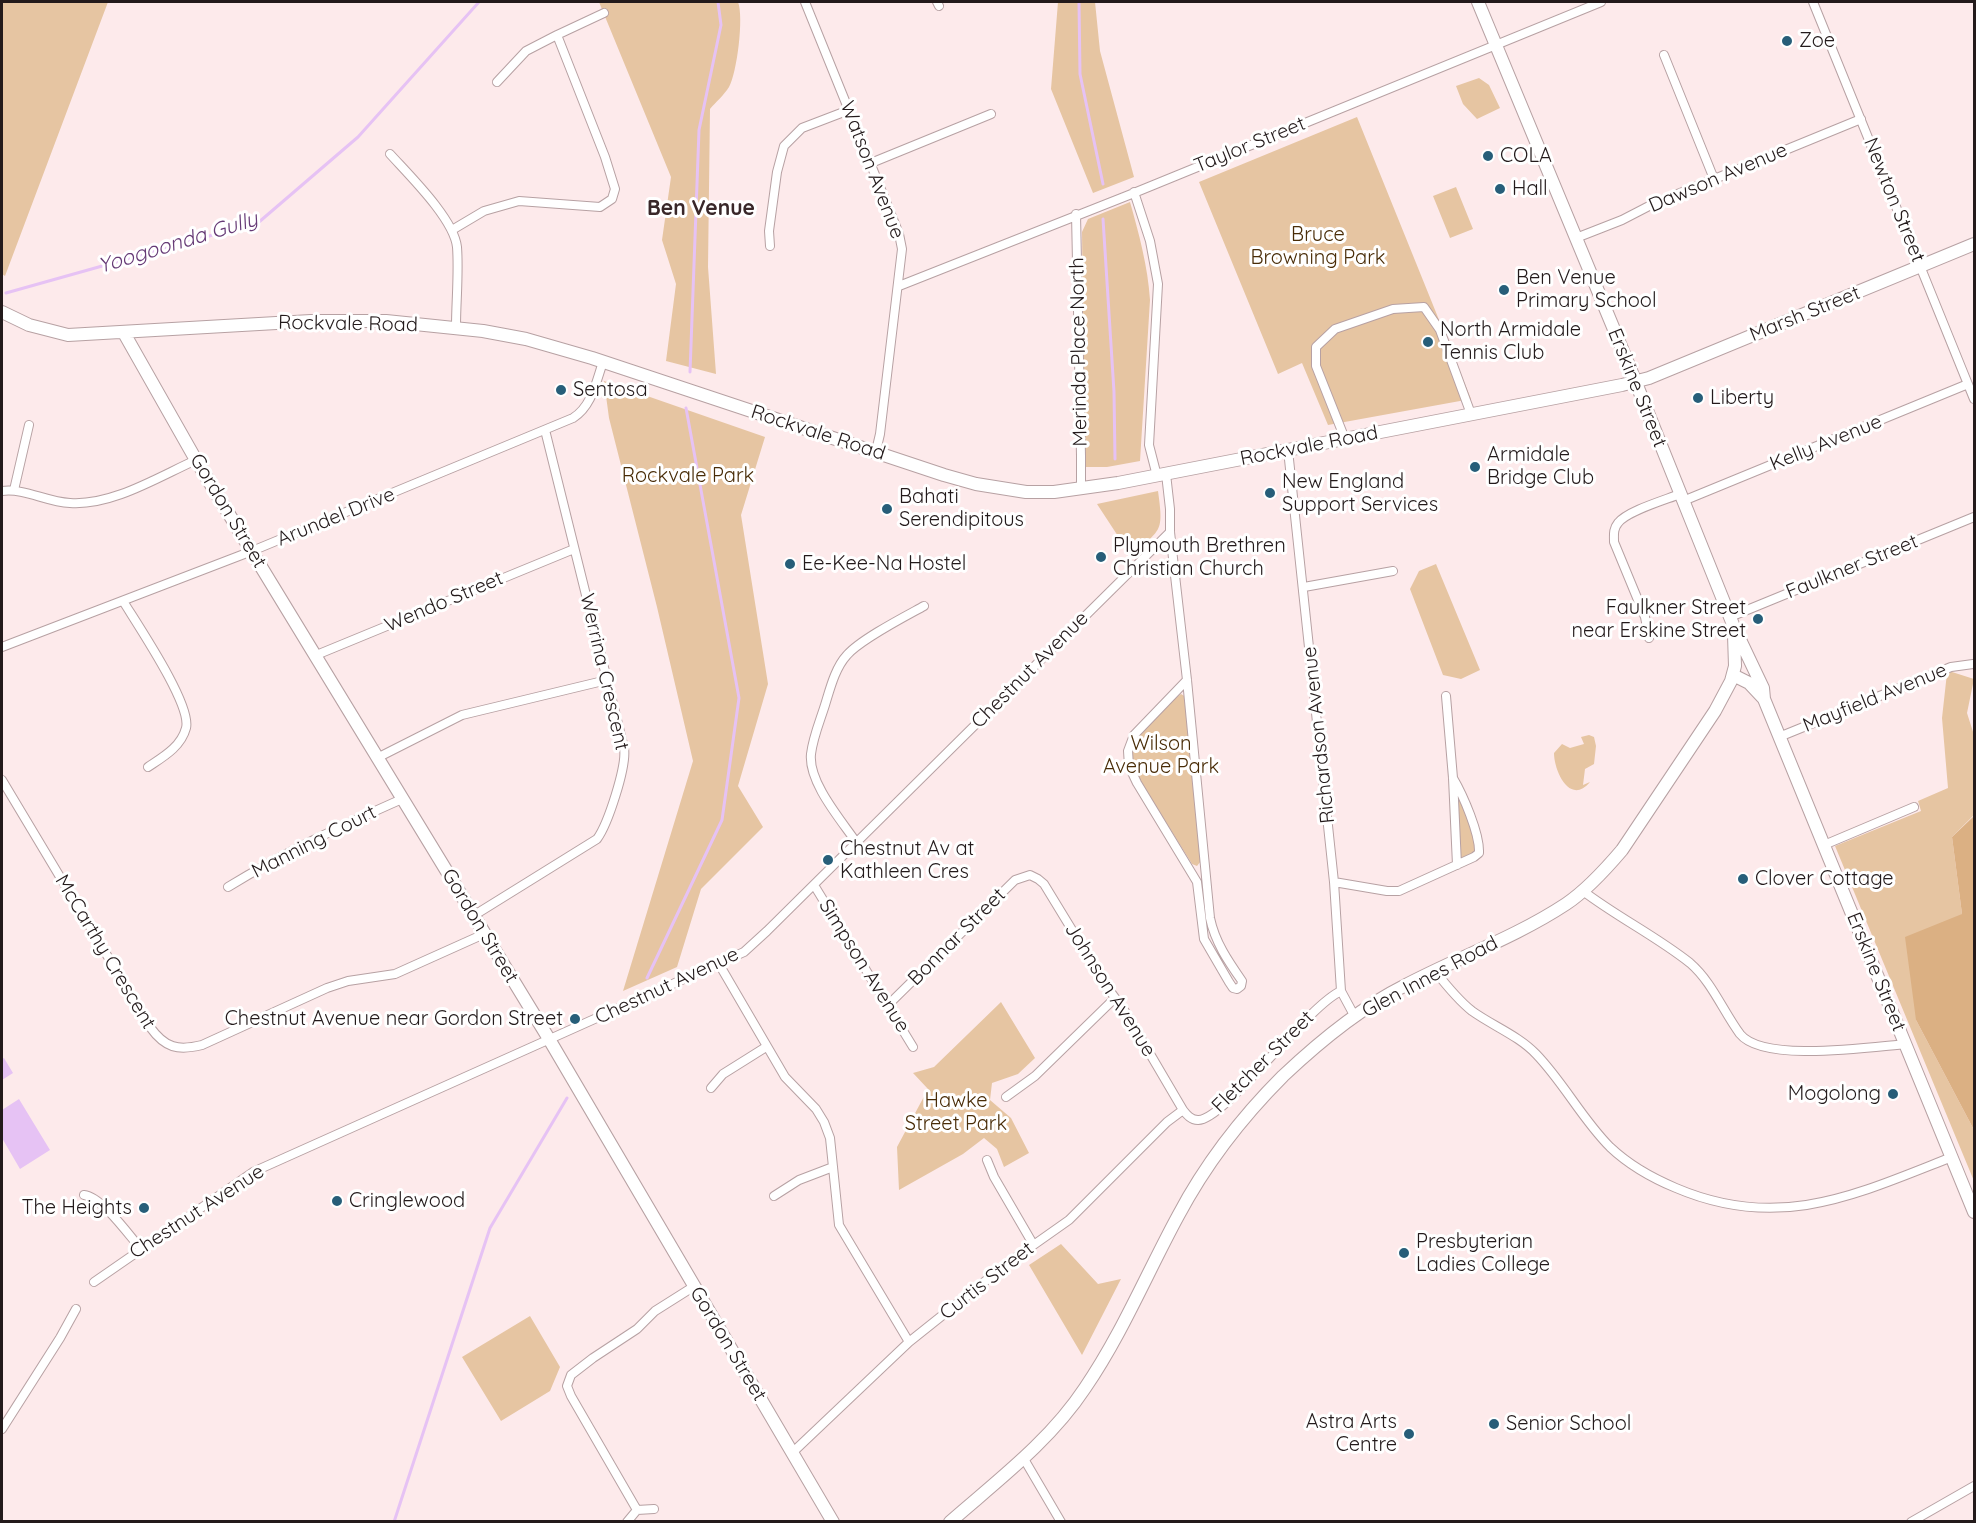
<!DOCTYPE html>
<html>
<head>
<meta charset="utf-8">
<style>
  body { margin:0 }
  #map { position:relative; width:1976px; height:1523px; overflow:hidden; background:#fdeaeb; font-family:Quicksand,sans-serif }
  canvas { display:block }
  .frame { position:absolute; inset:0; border:3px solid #231a1b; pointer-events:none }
</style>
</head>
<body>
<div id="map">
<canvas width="1976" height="1523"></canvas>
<div class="frame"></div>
</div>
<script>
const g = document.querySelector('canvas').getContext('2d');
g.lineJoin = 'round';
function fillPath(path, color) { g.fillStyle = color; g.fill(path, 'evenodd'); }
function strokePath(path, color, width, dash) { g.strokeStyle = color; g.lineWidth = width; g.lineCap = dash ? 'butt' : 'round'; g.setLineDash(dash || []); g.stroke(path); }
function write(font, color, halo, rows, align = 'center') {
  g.font = font + ' Quicksand,sans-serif'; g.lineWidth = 6; g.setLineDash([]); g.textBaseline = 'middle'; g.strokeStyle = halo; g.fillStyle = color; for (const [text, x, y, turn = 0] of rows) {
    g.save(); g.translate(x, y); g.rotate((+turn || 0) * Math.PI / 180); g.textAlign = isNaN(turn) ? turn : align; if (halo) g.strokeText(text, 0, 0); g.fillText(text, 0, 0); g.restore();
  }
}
fillPath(new Path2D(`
  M2 2H108L5 276 2 274Z
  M599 2H738C744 17 737 73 729 87 724 95 716 102 710 109L708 267 716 374 666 361 676 284 662 240 671 177Z
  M1058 2H1095L1100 51 1134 177 1093 193 1051 89Z
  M1479 78 1489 85 1500 108 1477 119 1463 104 1456 86Z
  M1357 117 1471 399 1328 425 1302 363 1278 374 1199 182Z
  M1456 187 1473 229 1450 238 1433 196Z
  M1130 202C1139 234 1148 267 1150 300L1140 461 1107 467H1085L1082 232 1088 219Z
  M604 381 765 437 741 515 768 684 738 786 763 827 701 889 677 967 623 991 693 761 657 607 609 418Z
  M1158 491C1164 534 1161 528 1131 556L1097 504Z
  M1436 564 1480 670 1461 679 1443 675 1410 589 1419 571Z
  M1952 672 1974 679 1967 713 1974 735V815L1952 837 1962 914 1916 1020 1974 1130V1181L1835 846 1921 811 1918 801 1948 788 1942 718 1947 673Z
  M1181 694 1186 697 1201 861 1197 866 1192 864 1139 779C1136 772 1131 765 1130 757 1129 737 1165 706 1181 694Z
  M1589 735 1594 737 1596 746 1594 764 1585 769 1583 785 1590 782C1570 806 1554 771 1554 753L1562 744 1570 748 1584 744 1581 737Z
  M1453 778 1479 853 1457 865Z
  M1001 1002 1035 1058 1018 1074 992 1083 990 1100 1011 1118 1029 1153 1004 1167 997 1149 984 1138 963 1154 899 1190 897 1147 928 1089 913 1073 934 1067Z
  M1061 1244 1098 1284 1121 1279 1082 1355 1029 1265Z
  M530 1316 560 1367 550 1391 501 1421 462 1357Z`), '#e6c5a2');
fillPath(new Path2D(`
  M1974 816V1130L1916 1020 1905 937 1962 914 1952 837Z`), '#dbb083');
fillPath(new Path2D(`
  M4 1058 13 1073 2 1080V1059Z
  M19 1099 50 1150 20 1169 2 1138V1110Z`), '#e6c2f4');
strokePath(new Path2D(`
  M1079 2 1080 74 1103 184
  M1103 219 1114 392 1115 459
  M6 293 259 222 358 137 479 2
  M690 372 699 130 721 25 718 2
  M647 978 722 820 739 698 686 408
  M394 1522 490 1228 567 1098`), '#e6c2f4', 3);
const street = new Path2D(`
  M805 2 899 234 902 249 880 434 876 451
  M937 2 939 6
  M1813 2 1974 399
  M1664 55 1714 179
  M497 82 526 51 557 35
  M390 154C409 175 454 219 457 247 459 273 456 301 456 327
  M871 163 991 114
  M1134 192 1150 241 1158 284 1149 445 1157 476
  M1076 214 1081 456V489
  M452 230 484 211 519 201 600 207 612 199 615 189 605 157 557 35 604 13
  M1576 238 1622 220 1651 205 1861 119
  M770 246 769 231 777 172 784 146 802 128 849 110
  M899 286 1129 195 1601 2
  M1345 439 1316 366V347L1335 329 1393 309 1424 307 1440 330 1471 414
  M1288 450 1334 882 1341 991 1355 1017
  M1166 474 1170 509V532L1187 680 1210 918C1215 942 1228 961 1242 981L1241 986 1237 989 1233 988 1229 982 1204 939 1197 882 1137 783 1129 766 1128 751 1134 735 1187 680
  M14 490 29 425
  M2 491C25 488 46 502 70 503 112 506 158 477 196 460
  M1683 501 1968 384
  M1304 587 1393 571
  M123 601C137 624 192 705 186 728 181 747 163 757 148 767
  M1730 617 1974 517
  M1649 638 1645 617 1614 542C1614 535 1613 529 1618 523 1627 511 1665 500 1680 494
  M2 647 252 551 573 418C592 406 596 382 603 362
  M314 656 574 549
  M1446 696 1453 778 1457 865
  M1779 737 1951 667 1973 664
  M377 758 462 715 607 680
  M2 780 150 1027C165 1048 178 1051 202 1045L327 988 348 981 395 974 484 934
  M856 842C841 820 808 782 811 754 813 737 820 721 825 705 830 689 835 668 847 655 861 639 904 617 924 606
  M1824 845 1914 807
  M1334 882 1387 891H1399L1474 857 1479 853C1480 834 1463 795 1453 778
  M814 885 913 1047
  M228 887C285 852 341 826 402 799
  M1583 891C1617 917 1656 936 1690 963 1712 982 1723 1011 1740 1034 1763 1063 1870 1047 1906 1044
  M473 916 597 839C608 824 627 766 624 748L545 430
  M719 964 785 1077 816 1109 824 1122 830 1138 839 1225 909 1342
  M1435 971C1446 985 1458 1000 1472 1011 1493 1026 1519 1036 1536 1054 1564 1083 1582 1119 1610 1147 1629 1165 1652 1178 1676 1188 1779 1232 1855 1195 1952 1157
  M888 1005 1015 880 1030 875 1038 879 1044 884 1105 984 1126 1013 1183 1110C1187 1115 1191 1120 1198 1120 1224 1121 1306 1007 1341 991
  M711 1088 723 1074 766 1047
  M1006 1097 1035 1076 1115 998
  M987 1160 994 1177 1033 1244
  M84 1195C102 1197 128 1234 141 1249
  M774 1196 799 1180 833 1167
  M94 1282 253 1172 744 952 767 931 1170 532
  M2 1429 60 1338 76 1309
  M792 1453 909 1342 1008 1263 1069 1220 1167 1122 1183 1110
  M1024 1459 1061 1522
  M654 1509 637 1510 571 1396 567 1386 571 1375 593 1358 637 1329 655 1311 693 1287
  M627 1522 637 1510
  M1911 1522 1974 1486`);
const secondary = new Path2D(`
  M1478 2 1630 368 1734 627 1763 688 1764 699 1974 1212
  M2 312 29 325 68 335 311 321H386L483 331 526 339 592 358 944 475 976 484 1026 492H1054L1118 483 1622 385 1649 378 1974 244
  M124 333 196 460 549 1039 833 1522
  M1733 675 1749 683 1764 699
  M950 1522C998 1480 1050 1441 1085 1388 1122 1334 1147 1273 1178 1216 1205 1165 1242 1117 1283 1076 1319 1042 1360 1008 1404 986 1457 958 1516 937 1566 904 1587 890 1605 870 1622 850L1715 711 1731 681 1735 666 1734 635`);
strokePath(street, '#b7a1a3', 10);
strokePath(secondary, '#b7a1a3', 14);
strokePath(street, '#fff', 8);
strokePath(secondary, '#fff', 12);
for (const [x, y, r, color] of [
  [1787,41,6,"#275e79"],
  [1488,156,6,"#275e79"],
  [1500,189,6,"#275e79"],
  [1504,290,6,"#275e79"],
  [1428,342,6,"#275e79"],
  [561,390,6,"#275e79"],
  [1698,398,6,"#275e79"],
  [1475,467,6,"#275e79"],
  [1270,493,6,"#275e79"],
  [887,509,6,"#275e79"],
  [1101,557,6,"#275e79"],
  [790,564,6,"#275e79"],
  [1758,619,6,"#275e79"],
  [828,860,6,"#275e79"],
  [1743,879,6,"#275e79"],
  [575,1019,6,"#275e79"],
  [1893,1094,6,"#275e79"],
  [337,1201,6,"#275e79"],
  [144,1208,6,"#275e79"],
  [1404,1253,6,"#275e79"],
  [1494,1424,6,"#275e79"],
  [1409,1434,6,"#275e79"]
]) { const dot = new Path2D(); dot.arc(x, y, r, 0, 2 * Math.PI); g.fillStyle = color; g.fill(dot); strokePath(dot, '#fff', 2); }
write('20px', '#231a1b', '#fff', [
  ["Zoe",1799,41],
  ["COLA",1500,156],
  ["Hall",1512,189],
  ["Ben Venue",1516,278],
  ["Primary School",1516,301],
  ["North Armidale",1440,330],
  ["Tennis Club",1440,353],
  ["Sentosa",573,390],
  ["Liberty",1710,398],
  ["Armidale",1487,455],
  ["Bridge Club",1487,478],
  ["New England",1282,482],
  ["Support Services",1282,505],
  ["Bahati",899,497],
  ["Serendipitous",899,520],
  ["Plymouth Brethren",1113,546],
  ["Christian Church",1113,569],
  ["Ee-Kee-Na Hostel",802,564],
  ["Faulkner Street",1746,608,"right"],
  ["near Erskine Street",1746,631,"right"],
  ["Chestnut Av at",840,849],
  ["Kathleen Cres",840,872],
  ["Clover Cottage",1755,879],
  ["Chestnut Avenue near Gordon Street",563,1019,"right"],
  ["Mogolong",1881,1094,"right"],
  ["Cringlewood",349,1201],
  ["The Heights",132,1208,"right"],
  ["Presbyterian",1416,1242],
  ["Ladies College",1416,1265],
  ["Astra Arts",1397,1422,"right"],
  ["Centre",1397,1445,"right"],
  ["Senior School",1506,1424]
], 'left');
write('20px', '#231a1b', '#fff', [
  ["Taylor Street",1250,145,-22],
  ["Watson Avenue",872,170,69],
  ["Dawson Avenue",1718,178,-23],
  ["Newton Street",1894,200,68],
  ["Marsh Street",1805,314,-22],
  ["Rockvale Road",348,324,1],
  ["Merinda Place North",1079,352,-91],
  ["Erskine Street",1637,388,68],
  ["Rockvale Road",818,433,18],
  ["Kelly Avenue",1826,443,-22],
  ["Rockvale Road",1309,446,-11],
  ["Gordon Street",228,511,59],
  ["Arundel Drive",336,517,-22],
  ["Faulkner Street",1852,567,-22],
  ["Wendo Street",444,602,-23],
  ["Chestnut Avenue",1030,670,-45],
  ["Werrina Crescent",604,672,77],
  ["Mayfield Avenue",1875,698,-22],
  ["Richardson Avenue",1319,735,-96],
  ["Manning Court",314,842,-27],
  ["Gordon Street",480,926,59],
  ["Bonnar Street",957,937,-45],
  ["McCarthy Crescent",105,952,59],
  ["Simpson Avenue",864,966,58],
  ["Erskine Street",1876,972,68],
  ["Glen Innes Road",1430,977,-28],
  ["Chestnut Avenue",667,986,-25],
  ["Johnson Avenue",1110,990,58],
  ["Fletcher Street",1263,1062,-45],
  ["Chestnut Avenue",197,1212,-33],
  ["Curtis Street",987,1281,-38],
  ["Gordon Street",728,1344,59]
]);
write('20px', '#492c07', '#fff', [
  ["Bruce",1318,235],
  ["Browning Park",1318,258],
  ["Rockvale Park",688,476],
  ["Wilson",1161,744],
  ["Avenue Park",1161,767],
  ["Hawke",956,1101],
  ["Street Park",956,1124]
]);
write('bold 21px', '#392729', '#fff', [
  ["Ben Venue",701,209]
]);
write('italic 21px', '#663a76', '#fff', [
  ["Yoogoonda Gully",178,243,-17]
]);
</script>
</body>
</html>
